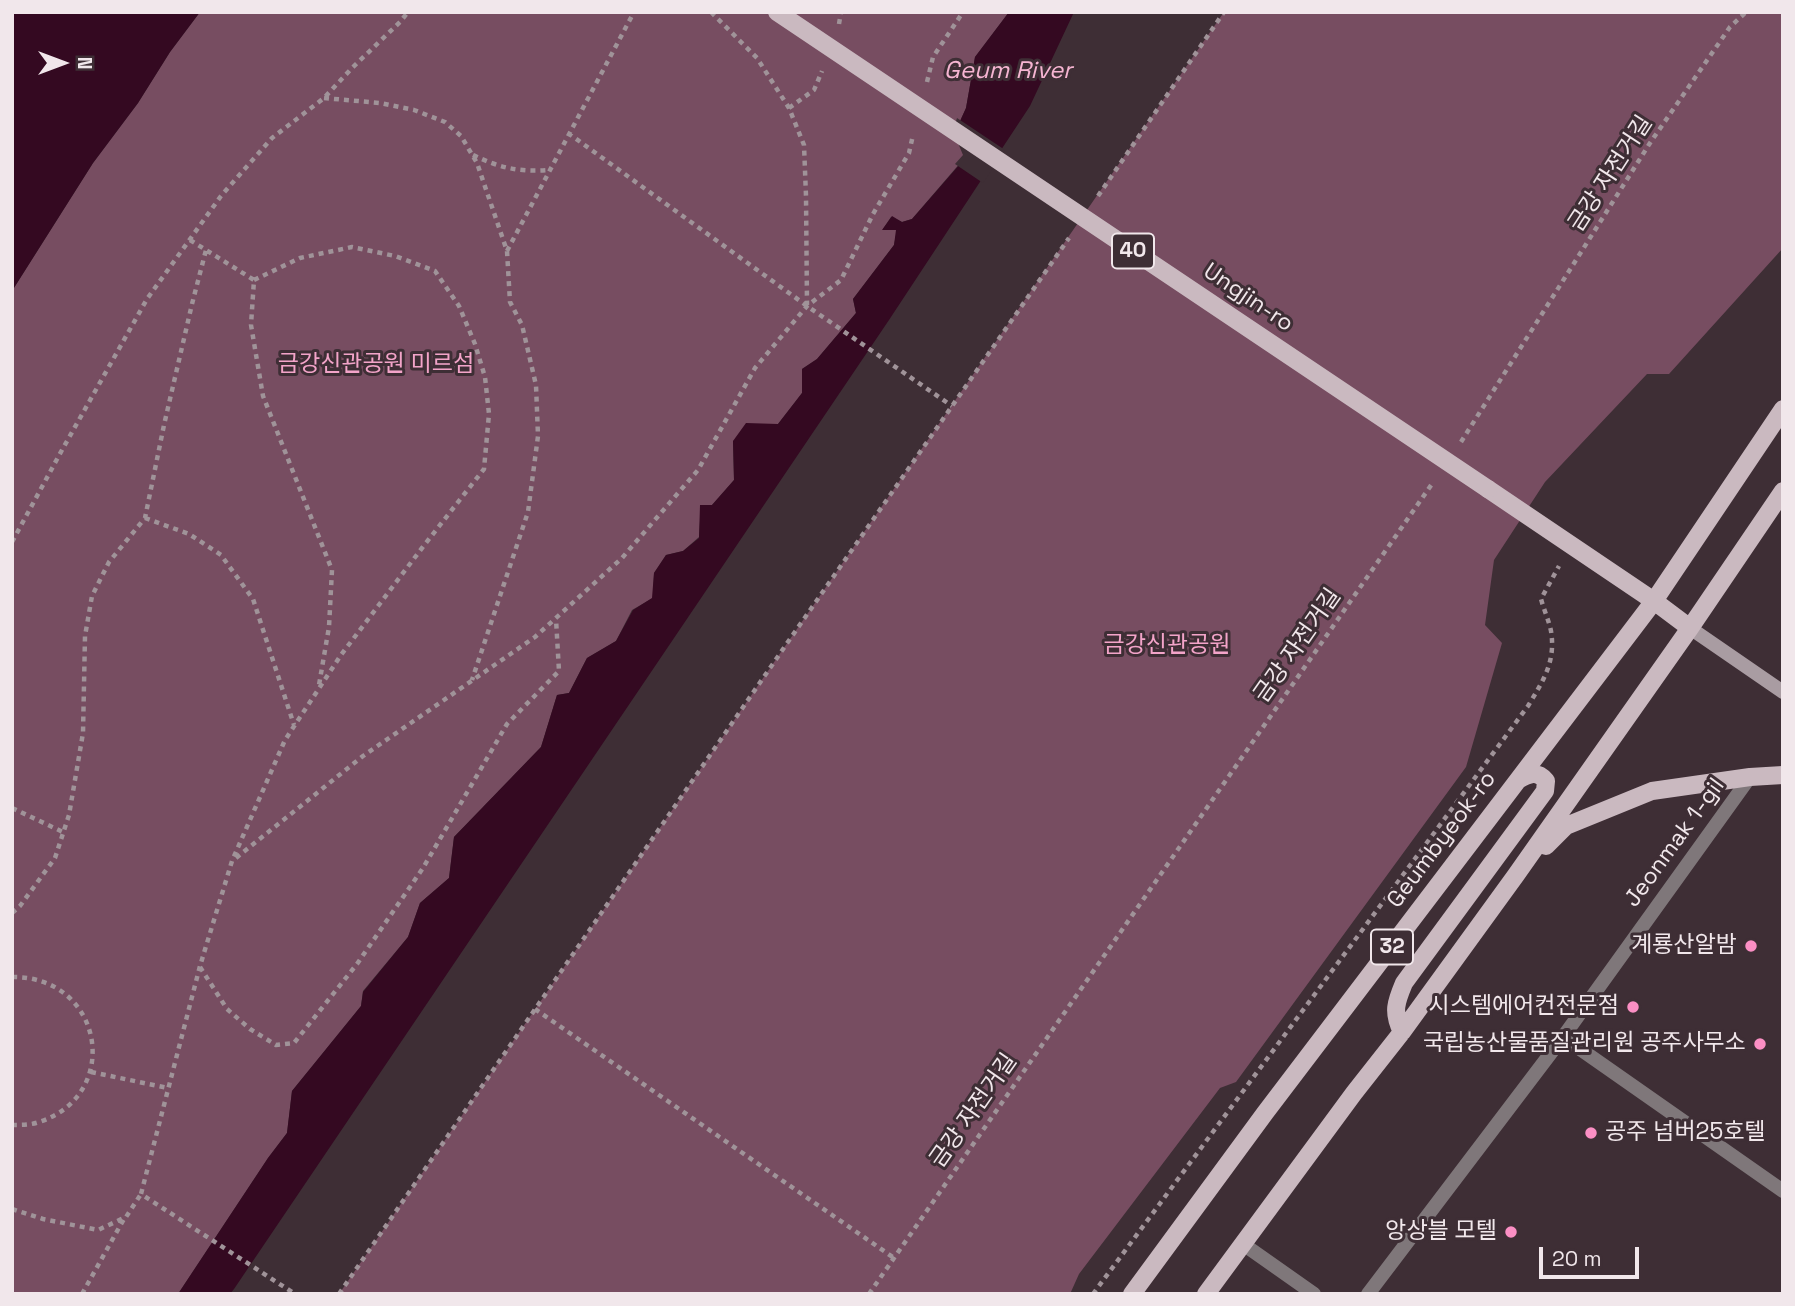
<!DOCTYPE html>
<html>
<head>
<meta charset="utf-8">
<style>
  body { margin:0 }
  #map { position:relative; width:1795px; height:1306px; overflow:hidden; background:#3e2e35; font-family:"Space Grotesk",sans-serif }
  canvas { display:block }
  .frame { position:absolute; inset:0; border:14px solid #f1e7eb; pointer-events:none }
  .north { position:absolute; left:28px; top:28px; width:70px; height:70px; -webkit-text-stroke:5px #3e2e35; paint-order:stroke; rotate:90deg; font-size:19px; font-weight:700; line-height:28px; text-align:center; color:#f1e7eb }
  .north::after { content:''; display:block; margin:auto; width:24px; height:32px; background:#f1e7eb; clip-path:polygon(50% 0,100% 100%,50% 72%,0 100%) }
  .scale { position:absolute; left:1539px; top:1247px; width:100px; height:32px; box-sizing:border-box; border:4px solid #f1e7eb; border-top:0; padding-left:9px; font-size:21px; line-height:24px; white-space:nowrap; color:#f1e7eb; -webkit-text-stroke:5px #3e2e35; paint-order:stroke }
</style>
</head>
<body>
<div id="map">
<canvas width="1795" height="1306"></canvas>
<div class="frame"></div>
<div class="north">N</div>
<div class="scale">20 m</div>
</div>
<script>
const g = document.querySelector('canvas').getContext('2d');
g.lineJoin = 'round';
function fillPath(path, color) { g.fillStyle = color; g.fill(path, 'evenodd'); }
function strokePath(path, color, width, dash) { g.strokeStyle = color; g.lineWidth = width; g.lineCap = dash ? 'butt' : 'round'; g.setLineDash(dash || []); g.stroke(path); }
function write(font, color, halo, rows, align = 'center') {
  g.font = font + ' "Space Grotesk","Noto Sans KR",sans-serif'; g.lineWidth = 6; g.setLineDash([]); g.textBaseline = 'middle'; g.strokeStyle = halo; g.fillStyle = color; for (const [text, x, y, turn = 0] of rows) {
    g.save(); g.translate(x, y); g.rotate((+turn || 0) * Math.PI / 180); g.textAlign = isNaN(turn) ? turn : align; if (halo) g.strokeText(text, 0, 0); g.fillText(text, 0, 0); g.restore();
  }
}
fillPath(new Path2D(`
  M200 12H1009L975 57 966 108 956 130 967 155 912 219 902 222 891 217 883 229 897 230 894 245 853 299 856 313 817 359 802 369V393L778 424 733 441 734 480 712 505H701L699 537 683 551 666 555 654 573 653 598 632 610 616 641 587 658 569 693 557 695 541 747 454 837 449 878 420 903 408 937 363 991 361 1006 292 1091 287 1133 268 1158 178 1294H12V291L93 163 138 103 170 52Z
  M1224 12H1783V248L1669 374H1647L1545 482 1494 560 1485 625 1502 643 1466 767 1236 1082 1220 1088 1079 1274 1070 1294H339L790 639Z`), '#774d61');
fillPath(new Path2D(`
  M12 12H200L170 52 138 103 93 163 12 291Z
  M1009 12H1074L1030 106 889 320 234 1289 230 1294H178L268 1158 287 1133 292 1091 361 1006 363 992 408 937 420 903 449 878 454 837 541 747 557 695 569 693 587 658 616 641 633 610 652 598 654 573 666 555 683 551 699 538 700 505H712L734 480 733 441 746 423 778 424 802 393V369L817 359 856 313 853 299 894 245 896 230H882L892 216 902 222 912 219 967 156 956 130 966 108 975 57Z`), '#340921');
fillPath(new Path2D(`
  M957 118 1005 150 983 183 955 164 963 155 953 131Z`), '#3e2e35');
strokePath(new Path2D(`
  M711 12 757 58 789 108 804 145 806 196 807 305
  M839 24 841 12
  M927 82 933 57 963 12
  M324 98 380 103 414 110 445 122 461 136 477 163 507 251 510 302 522 325 536 385 538 436 528 512 472 680
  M789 108 814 90 822 71
  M568 133 807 306 952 406
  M473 155C500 168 518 172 548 170
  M1098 196 1224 12
  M190 240 254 280 251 325 263 396 332 570 329 627 319 685
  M507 251 634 12
  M254 280 300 258 352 247 395 256 435 271 459 306 475 344 485 377 489 414 484 469 422 548 341 655 285 740 232 861 200 966 141 1194 295 1294
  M1461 442 1650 143 1730 27 1746 12
  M145 518 189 534 221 555 253 599 294 725
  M12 542 62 450 147 299 221 196 272 138 324 98 352 68 400 22 408 12
  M12 808 63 832
  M236 858 363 756 535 637 622 558 698 470 755 368 807 306 841 280 873 214 909 153 913 135
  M12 913 20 906 55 858 69 815 83 733 85 636 92 596 109 562 145 518 164 425 192 304 206 250
  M200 967 227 1009 250 1029 276 1045 294 1043 357 964 423 868 507 724 559 671 556 619
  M12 977C104 976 123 1095 39 1122 31 1125 21 1125 12 1125
  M535 1009 894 1258
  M91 1072 168 1088
  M12 1209 43 1219 98 1230 126 1217 141 1194
  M82 1294 125 1217
  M339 1294 790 639 1069 238
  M869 1294 1434 481
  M1093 1294 1528 706C1543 681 1556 662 1551 631 1549 621 1544 610 1541 599L1559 566`), '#a09399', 4.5, [5, 5]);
strokePath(new Path2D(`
  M1563 1037 1783 1191
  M1243 1244 1314 1294
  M1368 1294 1563 1037 1750 777`), '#7f777a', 14);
strokePath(new Path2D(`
  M1690 628 1783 692`), '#a99ca2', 14);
strokePath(new Path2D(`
  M1488 489 1654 601 1690 628
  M1546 846 1566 826 1652 791 1750 777 1783 775
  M1402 1032C1392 1012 1396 1002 1404 983L1545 791 1546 781C1537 770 1529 774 1518 780
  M1132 1294 1265 1113 1654 601 1783 409
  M1206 1294 1354 1093 1402 1032 1516 875 1690 628 1783 491`), '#cab9c0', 18);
strokePath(new Path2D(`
  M777 12 1488 489`), '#cab9c0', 18);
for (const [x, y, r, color] of [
  [1751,946,7,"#fb8fc4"],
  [1633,1007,7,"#fb8fc4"],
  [1760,1044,7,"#fb8fc4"],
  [1591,1133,7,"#fb8fc4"],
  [1511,1232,7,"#fb8fc4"]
]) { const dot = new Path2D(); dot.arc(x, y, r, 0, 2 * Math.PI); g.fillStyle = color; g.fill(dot); strokePath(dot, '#3e2e35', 2.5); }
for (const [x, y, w] of [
  [1133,251,42],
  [1392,947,42]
]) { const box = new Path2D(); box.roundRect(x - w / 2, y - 17.5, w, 35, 5); g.fillStyle = '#3e2e35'; g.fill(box); strokePath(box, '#f1e7eb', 2); }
write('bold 21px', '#f1e7eb', null, [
  ["40",1133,251],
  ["32",1392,947]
]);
write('23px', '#f1e7eb', '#3e2e35', [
  ["금강 자전거길",1611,174,-57],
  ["Ungjin-ro",1248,298,34],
  ["금강 자전거길",1298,646,-55],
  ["Geumbyeok-ro",1442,840,-53],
  ["Jeonmak 1-gil",1675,843,-54],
  ["금강 자전거길",974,1111,-55]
]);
write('23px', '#f3a4c9', '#3e2e35', [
  ["금강신관공원 미르섬",376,365],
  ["금강신관공원",1167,646]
]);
write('23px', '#f1e7eb', '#3e2e35', [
  ["계룡산알밤",1737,946],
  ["시스템에어컨전문점",1619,1007],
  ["국립농산물품질관리원 공주사무소",1746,1044],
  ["공주 넘버25호텔",1605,1133,"left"],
  ["앙상블 모텔",1497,1232]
], 'right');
write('italic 24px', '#f6b5d2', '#3e2e35', [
  ["Geum River",1008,71]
]);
</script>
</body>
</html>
